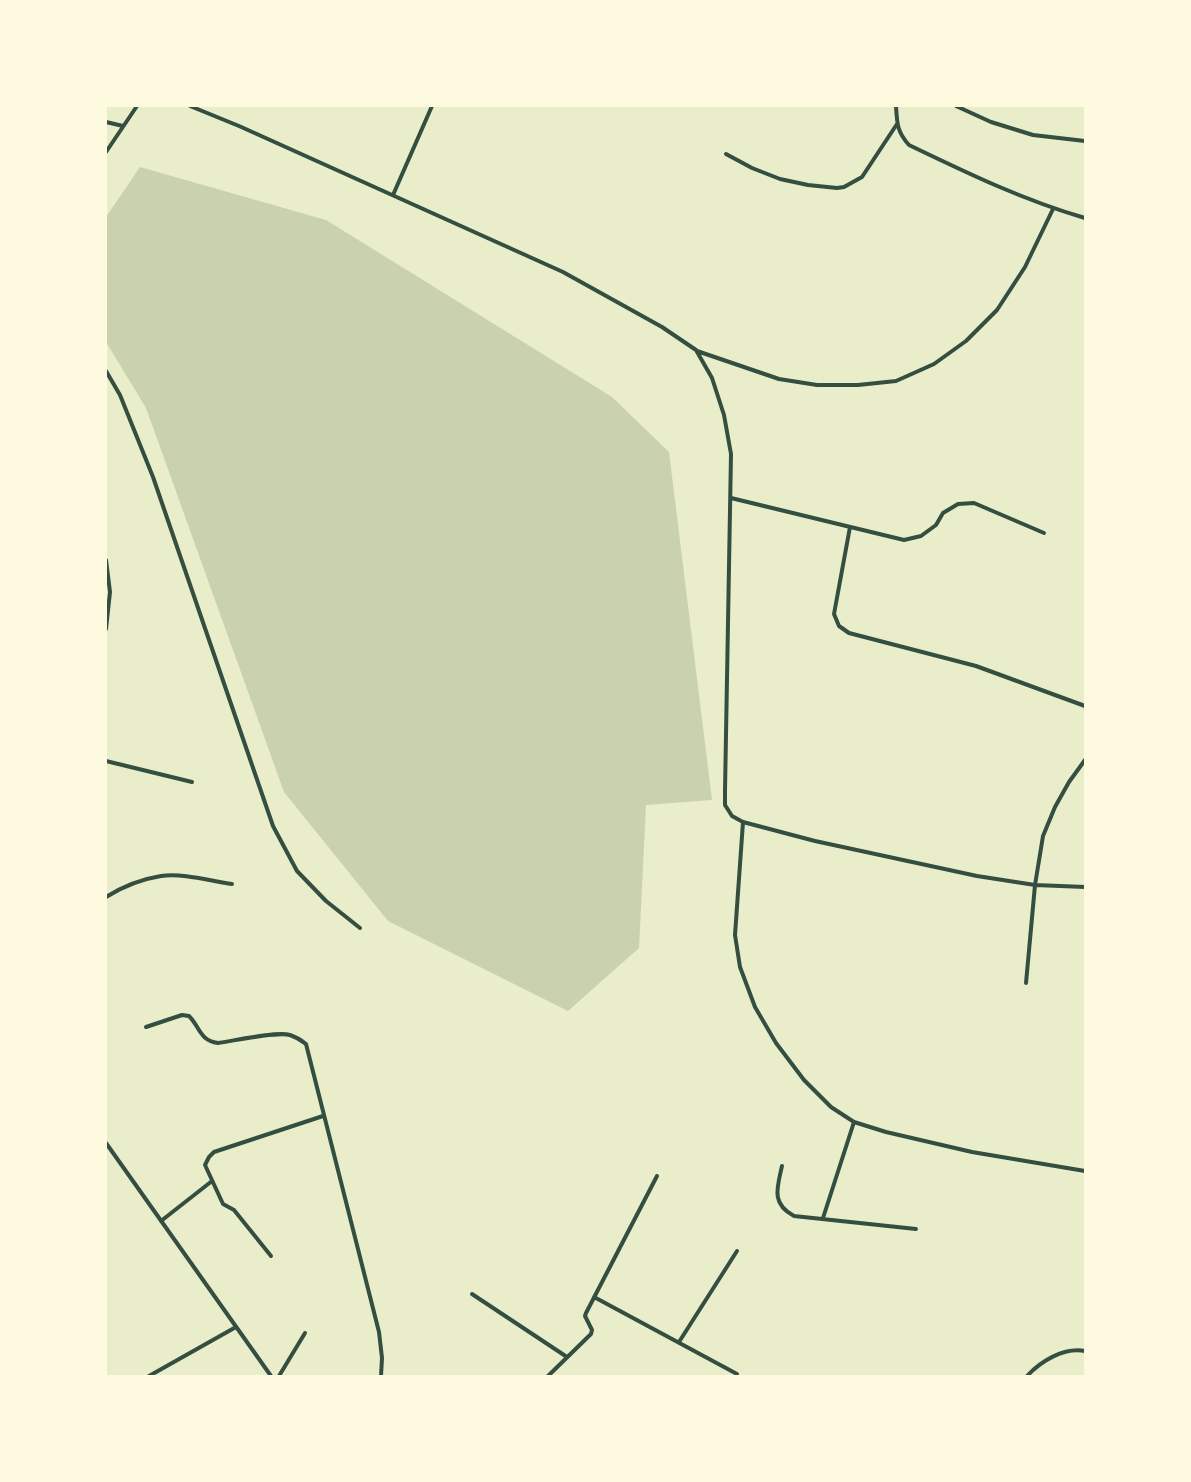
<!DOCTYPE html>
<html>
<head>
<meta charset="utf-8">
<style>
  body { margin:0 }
  #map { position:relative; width:1191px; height:1482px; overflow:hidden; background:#e9edc9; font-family:Inter,sans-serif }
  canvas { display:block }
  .frame { position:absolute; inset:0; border:107px solid #fefae0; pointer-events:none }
</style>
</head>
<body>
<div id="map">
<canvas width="1191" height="1482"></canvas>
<div class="frame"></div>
</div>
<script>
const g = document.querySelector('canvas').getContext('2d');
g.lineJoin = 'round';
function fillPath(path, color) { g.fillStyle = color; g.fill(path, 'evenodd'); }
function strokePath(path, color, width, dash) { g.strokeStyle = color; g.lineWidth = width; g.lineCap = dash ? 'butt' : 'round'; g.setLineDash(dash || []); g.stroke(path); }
fillPath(new Path2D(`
  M140 167 326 220 612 397 669 452 712 800 646 805 639 948 568 1011 388 921 284 792 146 408 106 342V217Z`), '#cad2ad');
strokePath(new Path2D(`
  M190 106 239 126 563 272 662 327 696 350 712 378 724 415 731 454 725 791V805L732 816 743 822 815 841 977 876 1035 885 1085 887
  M896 106C897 123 897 132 909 145 967 173 1023 200 1085 218
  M956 106 991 122 1033 135 1085 141
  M106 122 123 126
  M106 152 137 106
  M726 154 752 168 780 179 808 185 837 188 844 187 862 177 897 124
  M393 195 432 106
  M697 351 779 379 817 385H858L896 381 934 364 966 341 997 310 1025 267 1053 209
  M106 371 120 395 153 477 273 826 297 871 326 901 360 928
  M731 498 904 540 921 536 936 525 943 513 958 504 974 503 1044 533
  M850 527 834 614 839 626 849 633 976 666 1085 706
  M106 560 110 592 106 629
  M106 761 192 782
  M743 822 735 935 740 967 755 1007 776 1043 804 1080 831 1107 854 1122 886 1132 972 1152 1085 1171
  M106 897C122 887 142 879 161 876 184 873 210 881 232 884
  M1026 983 1035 885 1043 836 1055 807 1069 782 1085 760
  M146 1027 182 1015 189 1016C200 1027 199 1040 218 1043 233 1041 277 1031 290 1035 296 1037 301 1040 306 1044L379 1332 382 1358 381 1376
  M106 1143 271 1376
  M782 1166C777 1188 771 1204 794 1216L916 1229
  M823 1218 854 1122
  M161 1221 212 1181
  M271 1256 234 1210 223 1204 205 1165 209 1157 214 1152 323 1116
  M472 1294 567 1357
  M594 1297 737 1374
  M679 1342 737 1251
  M149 1376 236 1327
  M279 1376 305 1333
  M548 1376 591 1334 592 1330 585 1316 586 1313 657 1176
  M1027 1376C1041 1361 1064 1347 1085 1351`), '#344e41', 4);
</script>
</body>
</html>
